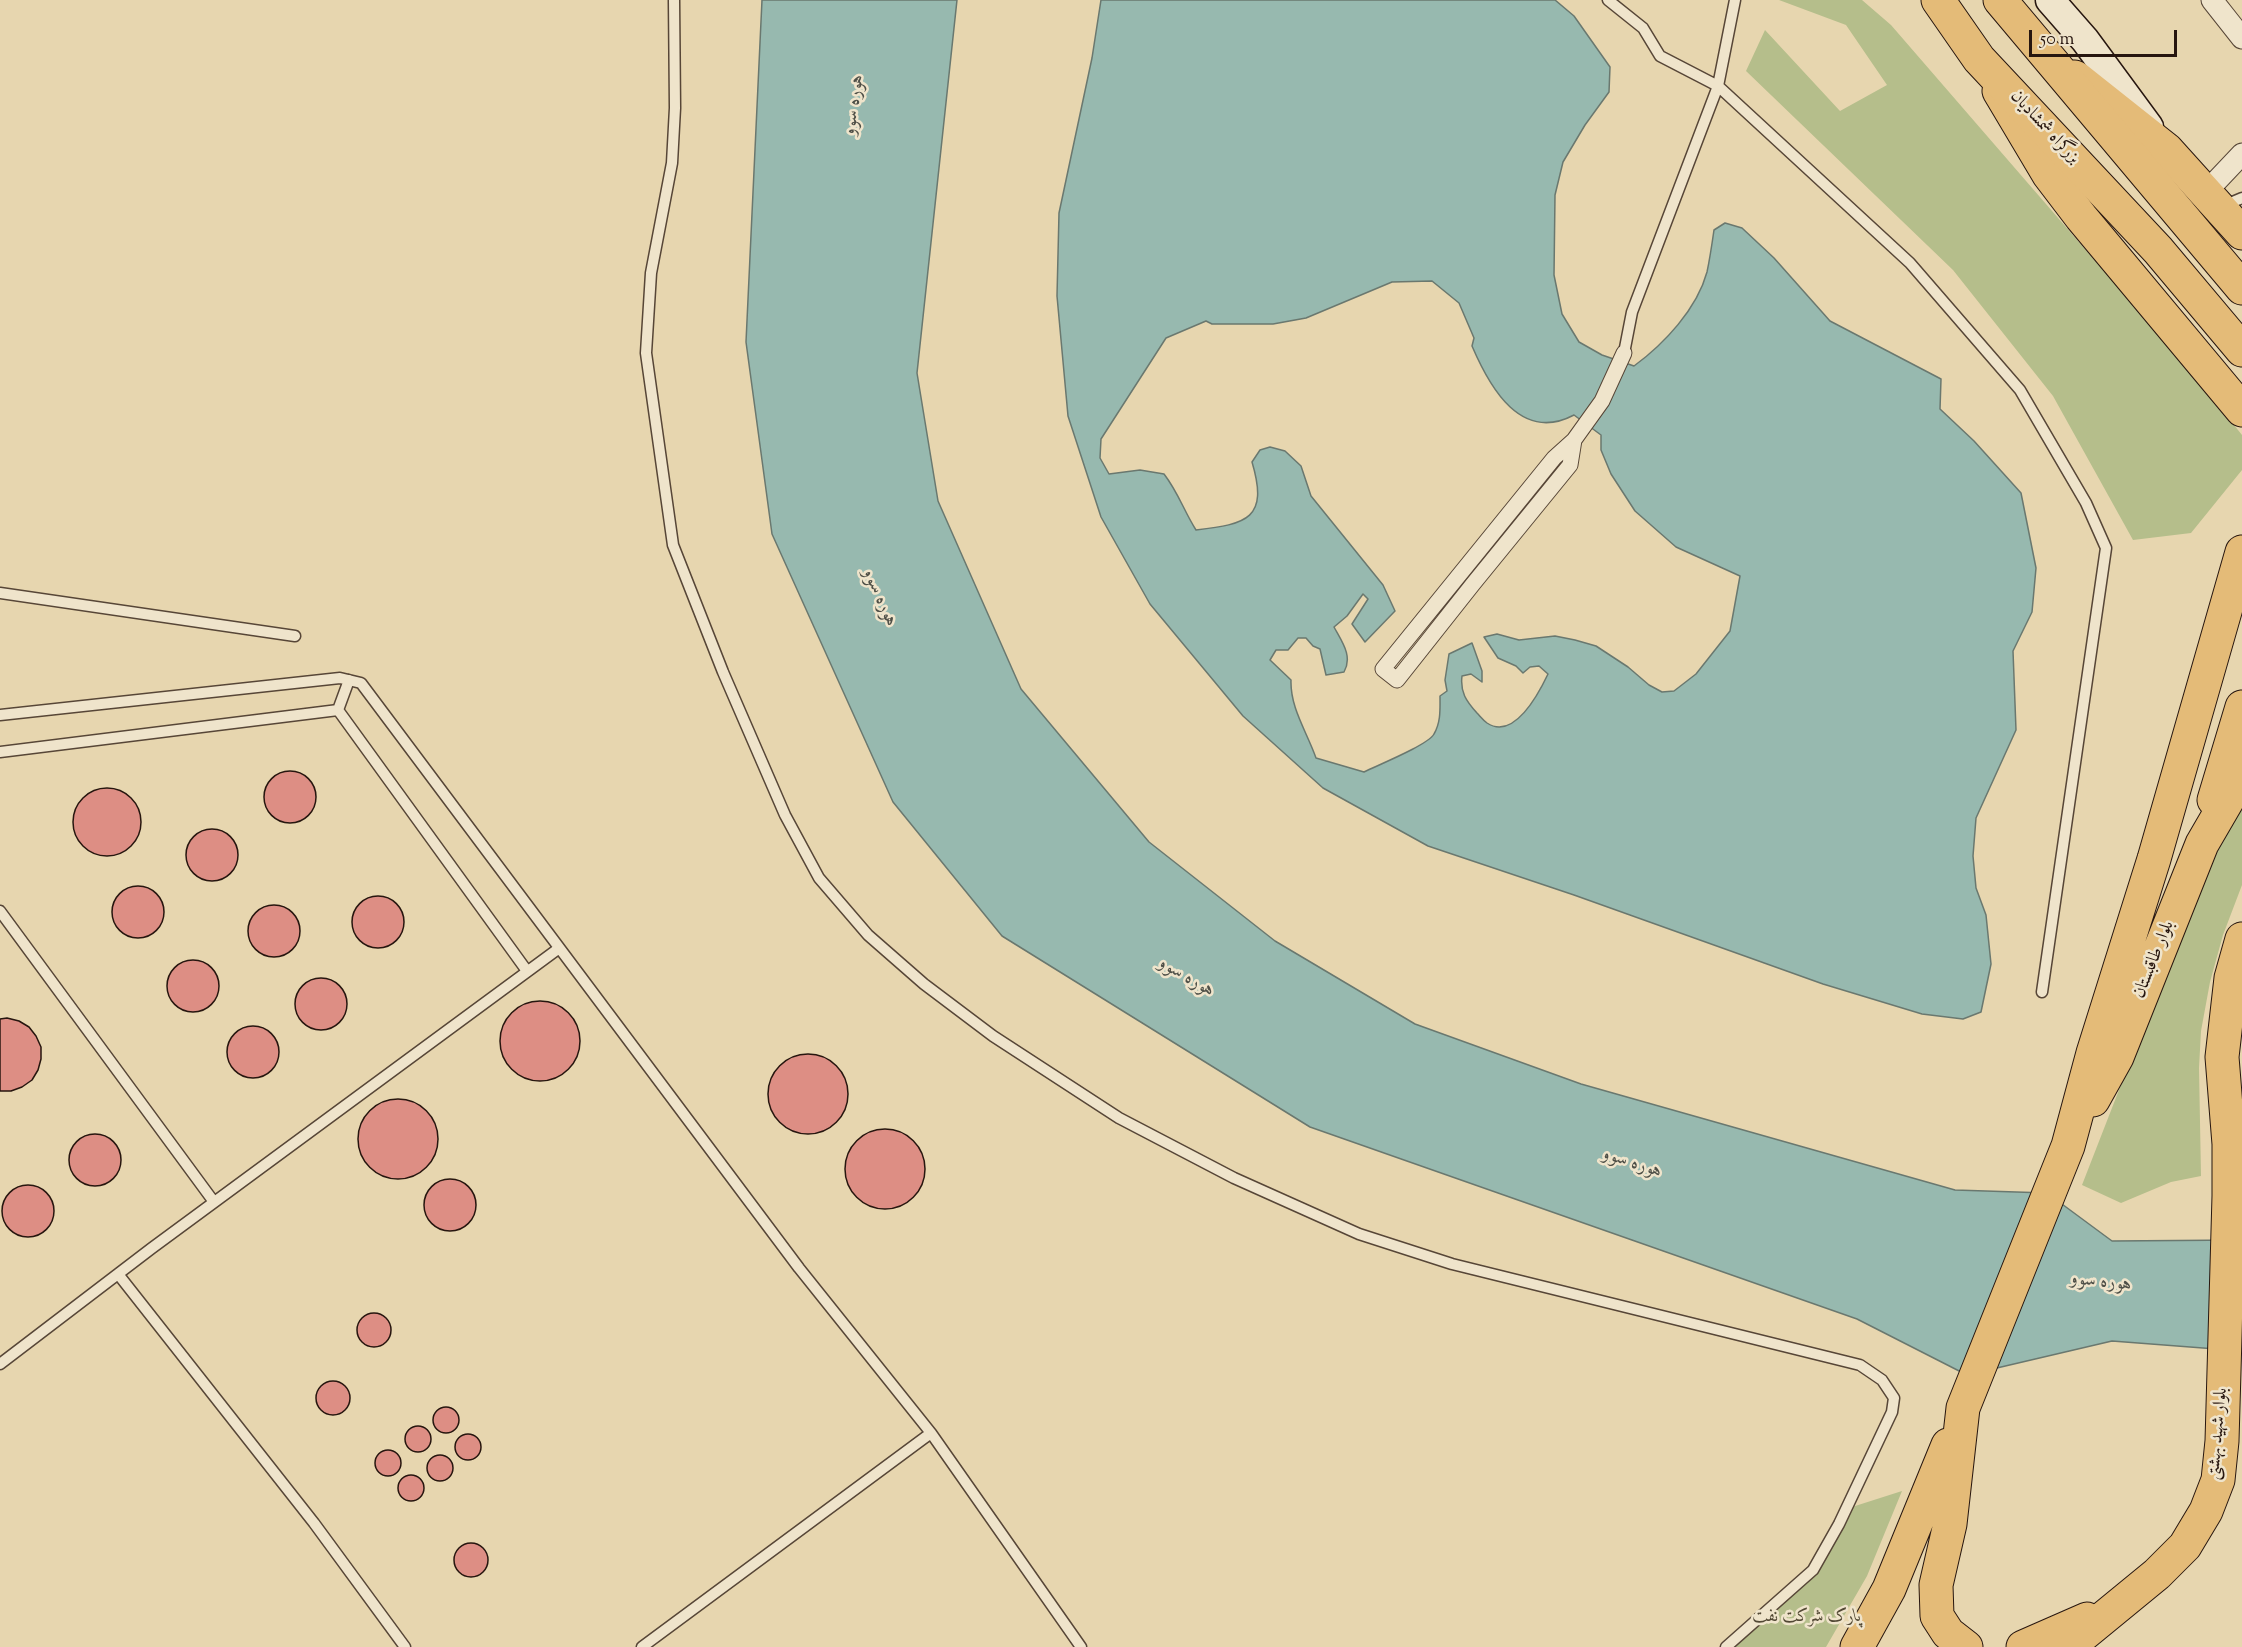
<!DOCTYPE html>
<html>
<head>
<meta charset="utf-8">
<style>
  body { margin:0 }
  #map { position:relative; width:2242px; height:1647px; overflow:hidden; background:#e7d6af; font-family:"Sorts Mill Goudy",serif }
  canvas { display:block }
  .scale { position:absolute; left:2029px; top:30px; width:148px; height:27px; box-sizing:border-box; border:3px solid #27160f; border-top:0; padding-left:8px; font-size:18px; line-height:21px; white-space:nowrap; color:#27160f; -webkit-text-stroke:4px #efe4cb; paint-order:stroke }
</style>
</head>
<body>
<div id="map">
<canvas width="2242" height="1647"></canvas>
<div class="scale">50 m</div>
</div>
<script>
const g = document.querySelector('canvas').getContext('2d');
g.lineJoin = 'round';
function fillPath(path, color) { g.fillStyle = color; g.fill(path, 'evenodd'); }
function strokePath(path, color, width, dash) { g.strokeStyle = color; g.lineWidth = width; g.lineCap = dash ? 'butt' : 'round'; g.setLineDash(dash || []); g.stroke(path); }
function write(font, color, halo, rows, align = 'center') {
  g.font = font + ' "Sorts Mill Goudy",Amiri,serif'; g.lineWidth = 5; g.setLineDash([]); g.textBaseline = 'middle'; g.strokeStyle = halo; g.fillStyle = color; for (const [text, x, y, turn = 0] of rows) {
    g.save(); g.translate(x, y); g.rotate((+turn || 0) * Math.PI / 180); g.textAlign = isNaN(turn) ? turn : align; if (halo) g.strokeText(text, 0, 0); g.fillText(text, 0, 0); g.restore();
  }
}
fillPath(new Path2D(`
  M1779 0H1862L1891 25 2194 375 2242 435V470L2191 533 2133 540 2053 396 1953 270 1746 71 1765 30 1840 111 1887 85 1846 25Z
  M2242 800V885L2223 935 2210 982 2201 1031 2199 1068 2201 1176 2171 1182 2121 1203 2082 1185 2198 887Z
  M1902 1491 1867 1576 1826 1647H1732L1815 1573 1852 1507Z`), '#b5be8b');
const water = new Path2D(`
  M762 0H957L917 373 938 501 1021 689 1149 842 1275 941 1415 1024 1581 1084 1955 1190 2047 1193 2112 1241 2242 1240V1351L2112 1341 1967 1375 1857 1319 1310 1127 1002 936 893 802 772 534 746 342Z
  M1101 0H1555L1574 16 1610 67 1609 92 1585 125 1563 162 1555 195 1554 275 1562 314 1579 342 1602 355 1634 366C1664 344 1697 309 1707 272 1710 258 1712 244 1714 230L1725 223 1742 228 1774 258 1830 321 1941 379 1940 409 1974 441 2021 493 2036 568 2032 612 2013 651 2016 730 1976 818 1973 856 1976 888 1986 915 1991 964 1981 1012 1963 1019 1922 1014 1823 984 1574 895 1428 846 1323 788 1243 716 1150 604 1101 517 1068 416 1057 296 1059 213 1092 58ZM1432 281 1459 303 1474 338 1472 346C1490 388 1521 443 1574 415L1601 435V450L1611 474 1635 511 1676 547 1740 576 1730 631 1696 674 1674 691 1662 692 1649 685 1628 667 1596 646 1575 640 1555 636 1519 640 1497 634 1484 637 1498 658 1516 666 1523 673 1530 667 1539 666 1548 674C1539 693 1514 741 1487 723 1483 720 1480 716 1477 713 1466 701 1460 692 1462 676L1471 674 1482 682V671L1472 643 1449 654 1445 680 1447 691 1440 696C1440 709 1441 722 1434 734 1428 745 1378 765 1364 772L1316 758C1307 732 1290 708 1291 680L1270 660 1276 650H1288L1298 638H1306L1313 646 1320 649 1326 675 1344 672C1353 656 1342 642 1334 627L1347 616 1363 594 1368 599 1352 624 1365 642 1395 611 1383 585 1311 496 1301 466 1285 451 1270 447 1260 450 1252 462C1269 519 1247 524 1196 530 1184 511 1178 492 1164 474L1140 470 1109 474 1100 458 1101 439 1166 338 1206 321 1212 324H1273L1306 318 1392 282Z`);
fillPath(water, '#97b9af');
strokePath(water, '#6a786f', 1.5);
const building = new Path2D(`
  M264 797a26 26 0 1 1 52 0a26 26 0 1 1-52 0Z
  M73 822a34 34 0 1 1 68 0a34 34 0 1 1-68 0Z
  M186 855a26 26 0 1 1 52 0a26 26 0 1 1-52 0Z
  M112 912a26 26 0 1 1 52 0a26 26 0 1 1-52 0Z
  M352 922a26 26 0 1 1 52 0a26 26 0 1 1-52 0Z
  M248 931a26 26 0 1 1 52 0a26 26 0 1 1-52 0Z
  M167 986a26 26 0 1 1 52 0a26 26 0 1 1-52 0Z
  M295 1004a26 26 0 1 1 52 0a26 26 0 1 1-52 0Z
  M500 1041a40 40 0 1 1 80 0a40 40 0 1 1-80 0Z
  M7 1018 19 1021 29 1027 36 1036 41 1047V1059L38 1070 32 1080 22 1087 11 1091H0V1019Z
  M227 1052a26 26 0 1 1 52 0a26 26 0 1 1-52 0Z
  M768 1094a40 40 0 1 1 80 0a40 40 0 1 1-80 0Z
  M358 1139a40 40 0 1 1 80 0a40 40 0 1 1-80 0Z
  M845 1169a40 40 0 1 1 80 0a40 40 0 1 1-80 0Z
  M69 1160a26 26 0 1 1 52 0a26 26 0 1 1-52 0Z
  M424 1205a26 26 0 1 1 52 0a26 26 0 1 1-52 0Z
  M2 1211a26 26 0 1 1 52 0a26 26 0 1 1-52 0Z
  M357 1330a17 17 0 1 1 34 0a17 17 0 1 1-34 0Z
  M316 1398a17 17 0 1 1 34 0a17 17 0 1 1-34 0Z
  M433 1420a13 13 0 1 1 26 0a13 13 0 1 1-26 0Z
  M405 1439a13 13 0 1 1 26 0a13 13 0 1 1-26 0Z
  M455 1447a13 13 0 1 1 26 0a13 13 0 1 1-26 0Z
  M375 1463a13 13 0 1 1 26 0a13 13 0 1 1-26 0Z
  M427 1468a13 13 0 1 1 26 0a13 13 0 1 1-26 0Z
  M398 1488a13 13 0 1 1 26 0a13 13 0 1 1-26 0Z
  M454 1560a17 17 0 1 1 34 0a17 17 0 1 1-34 0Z`);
fillPath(building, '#dd8e84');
strokePath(building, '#27160f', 1.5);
const service = new Path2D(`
  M674 0 675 108 672 163 651 273 646 353 673 545 723 672 785 815 819 878 868 935 924 984 993 1036 1119 1118 1234 1178 1359 1234 1452 1264 1860 1365 1882 1380 1894 1398 1892 1412 1839 1524 1813 1570 1726 1647
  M1608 0 1643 28 1660 56 1718 86 1910 263 2020 390 2086 503 2106 548 2042 992
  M2223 206 2242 198
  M1624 353 1632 312 1718 86 1735 0
  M0 593 295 636
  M338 710 527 971
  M338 710 349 680
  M0 715 340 678 361 683 799 1268 931 1433 1081 1647
  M0 752 338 710
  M0 911 214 1202
  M118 1274 314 1523 405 1647
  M0 1364 152 1248 558 949
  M642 1647 931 1433`);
const pedestrian = new Path2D(`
  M1574 440 1570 465 1473 584 1397 680 1383 669 1554 458 1574 440 1602 401 1624 353`);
const minor = new Path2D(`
  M2212 0 2242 38
  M2206 192 2242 154`);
const secondary = new Path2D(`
  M2050 0 2085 40 2149 127`);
const primary = new Path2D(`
  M2075 77 2167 150 2242 233
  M1999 91 2049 175 2081 217 2242 410
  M2214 800 2242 707
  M2093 1100 2117 1057 2202 844 2242 775
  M1857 1647 1889 1589 1948 1445
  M1966 1647 1948 1633 1937 1616 1936 1585 1950 1524 1963 1408 2068 1146 2093 1053 2154 859 2242 552
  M2023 1647 2087 1619
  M2068 1647 2157 1574 2185 1546 2206 1511 2218 1480 2222 1441 2229 1196V1144L2222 1057 2231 978 2242 939`);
const trunk = new Path2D(`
  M1938 0 1979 59 2158 250 2242 350
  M2000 0 2242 288`);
strokePath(service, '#574637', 13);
strokePath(pedestrian, '#574637', 17);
strokePath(minor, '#574637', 23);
strokePath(secondary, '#27160f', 31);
strokePath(primary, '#27160f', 35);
strokePath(trunk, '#27160f', 35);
strokePath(service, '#efe4cb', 10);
strokePath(pedestrian, '#efe4cb', 15);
strokePath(minor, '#efe4cb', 21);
strokePath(secondary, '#efe4cb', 28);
strokePath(primary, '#e4bb78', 33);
strokePath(trunk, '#e4bb78', 33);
write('18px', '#27160f', '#efe4cb', [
  ["بزرگراه شمشادیان",2044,128,47],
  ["بلوار طاقبستان",2155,960,-68],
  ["بلوار شهید بهشتی",2219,1434,-85]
]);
write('italic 18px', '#524834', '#efe4cb', [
  ["پارک شرکت نفت",1807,1618]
]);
write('italic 20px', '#4e4f47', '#efe4cb', [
  ["هوره سوو",855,105,-82],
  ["هوره سوو",879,598,66],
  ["هوره سوو",1186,978,30],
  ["هوره سوو",1632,1164,18],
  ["هوره سوو",2101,1283,6]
]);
</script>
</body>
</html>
